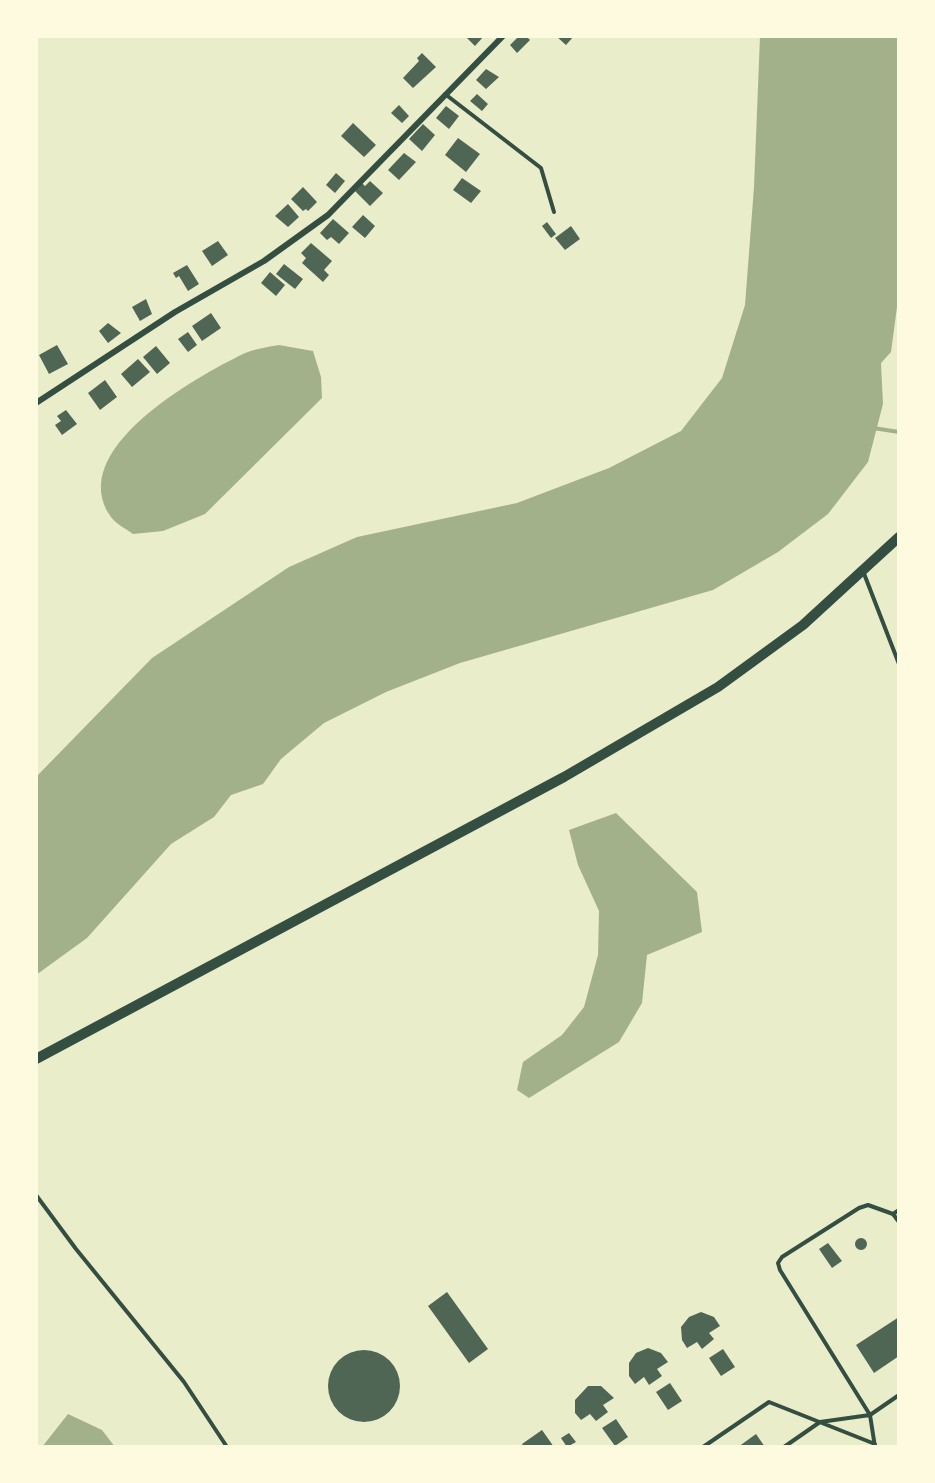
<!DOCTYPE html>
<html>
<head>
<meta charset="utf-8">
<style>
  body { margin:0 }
  #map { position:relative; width:935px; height:1483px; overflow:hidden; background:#e9edc9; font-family:"IBM Plex Sans",sans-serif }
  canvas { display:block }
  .frame { position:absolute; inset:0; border:38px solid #fefae0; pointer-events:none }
</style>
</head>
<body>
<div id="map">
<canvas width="935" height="1483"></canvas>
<div class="frame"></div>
</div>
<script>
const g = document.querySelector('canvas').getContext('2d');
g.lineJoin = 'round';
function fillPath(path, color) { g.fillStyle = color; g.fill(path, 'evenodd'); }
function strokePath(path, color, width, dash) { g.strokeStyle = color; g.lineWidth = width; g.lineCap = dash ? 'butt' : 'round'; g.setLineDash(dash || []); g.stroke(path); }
fillPath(new Path2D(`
  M760 36H899V292L891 352 881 363 883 404 868 462 828 514 778 552 713 590 460 663 386 692 324 723 281 759 263 784 231 795 214 817 171 844 87 938 36 975V777L152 658 289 567 357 537 517 503 609 468 681 431 722 378 745 305 754 187Z
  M279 345 313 351 321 377 322 398 205 514 163 531 133 534C126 529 115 523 111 517 64 450 196 377 243 354 254 349 267 347 279 345Z
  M616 813 697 892 702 932 647 955 642 1003 619 1042 529 1098 517 1090 523 1062 562 1035 584 1007 598 955 599 911 578 865 569 830Z
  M68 1414 102 1430 115 1447H42Z`), '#a3b18a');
strokePath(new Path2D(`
  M873 428 899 432`), '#a3b18a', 4);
fillPath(new Path2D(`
  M465 36H484L475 46Z
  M519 36H526L530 40 517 53 510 45Z
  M556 36H574L566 45Z
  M422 53 436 67 413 88 403 78 419 61 417 58Z
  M486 69 499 77 486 89 476 80Z
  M477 94 488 104 482 111 470 101Z
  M399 105 409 116 402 123 391 113Z
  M446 106 459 116 449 129 436 118Z
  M353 123 376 145 364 157 341 136Z
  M423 124 435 135 422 151 409 139Z
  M458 138 480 154 466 172 445 155Z
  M404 153 416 162 399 180 388 170Z
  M336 173 345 181 335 193 326 185Z
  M462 178 481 191 471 203 453 190Z
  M370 181 383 193 370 206 355 191 362 183 365 186Z
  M303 187 317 202 308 211 306 209 303 211 291 199Z
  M288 204 299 217 288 227 275 216Z
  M363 215 375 226 365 238 352 227Z
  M333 219 349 233 339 244 331 237 327 240 320 233Z
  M547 222 556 234 551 238 542 226Z
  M571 226 580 239 565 250 555 238Z
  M218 241 228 255 212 266 202 251Z
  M311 243 332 261 324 270 329 275 323 282 302 263 306 258 301 253Z
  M284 264 303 279 295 289 276 274Z
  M187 265 199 284 188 291 179 276 176 278 173 273Z
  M270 272 285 285 276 296 261 283Z
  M146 299 152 314 140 321 132 307Z
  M211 313 221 328 202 341 192 326Z
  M108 323 121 333 108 343 99 331Z
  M188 332 197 345 188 352 178 339Z
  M57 345 68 364 49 374 39 355Z
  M156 346 170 363 157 374 143 357Z
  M138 359 150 372 132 387 121 374Z
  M105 380 117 397 100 410 88 393Z
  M66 410 77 424 62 435 55 425 61 421 57 416Z
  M855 1244a6 6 0 1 1 12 0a6 6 0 1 1-12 0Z
  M828 1243 842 1261 832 1268 819 1249Z
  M447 1292 488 1349 469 1363 428 1306Z
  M701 1312 714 1317 720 1326 709 1333 714 1339 702 1349 697 1342 687 1348 682 1340 681 1327 689 1317Z
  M899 1317V1356L874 1373 856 1345Z
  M648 1348 661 1353 668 1362 657 1369 662 1376 649 1385 644 1377 635 1384 629 1376V1363L636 1353Z
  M723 1349 735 1367 721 1376 709 1358Z
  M328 1386a36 36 0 1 1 72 0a36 36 0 1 1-72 0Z
  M670 1383 682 1401 668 1410 656 1392Z
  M588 1386H601L614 1398 603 1405 608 1412 596 1421 590 1414 581 1420 575 1413V1400Z
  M616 1419 628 1437 615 1446 602 1428Z
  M542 1430 554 1447H524L522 1444Z
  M569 1433 576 1442 567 1447 561 1438Z
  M756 1434 765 1447H738Z`), '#4f6655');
strokePath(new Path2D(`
  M445 94 541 168 554 212
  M863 571 899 664
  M36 1195 76 1249 184 1382 227 1447
  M893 1214 899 1222
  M703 1447 769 1402 875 1444
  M784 1447 820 1422 870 1415 780 1270 778 1263 782 1257 859 1208 868 1205 893 1214 899 1210
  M875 1447 870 1415 899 1395`), '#344e41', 4);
strokePath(new Path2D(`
  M36 403 175 312 264 261 328 215 503 36`), '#344e41', 6);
strokePath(new Path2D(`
  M36 1059 564 777 718 687 803 625 899 537`), '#344e41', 10);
</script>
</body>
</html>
